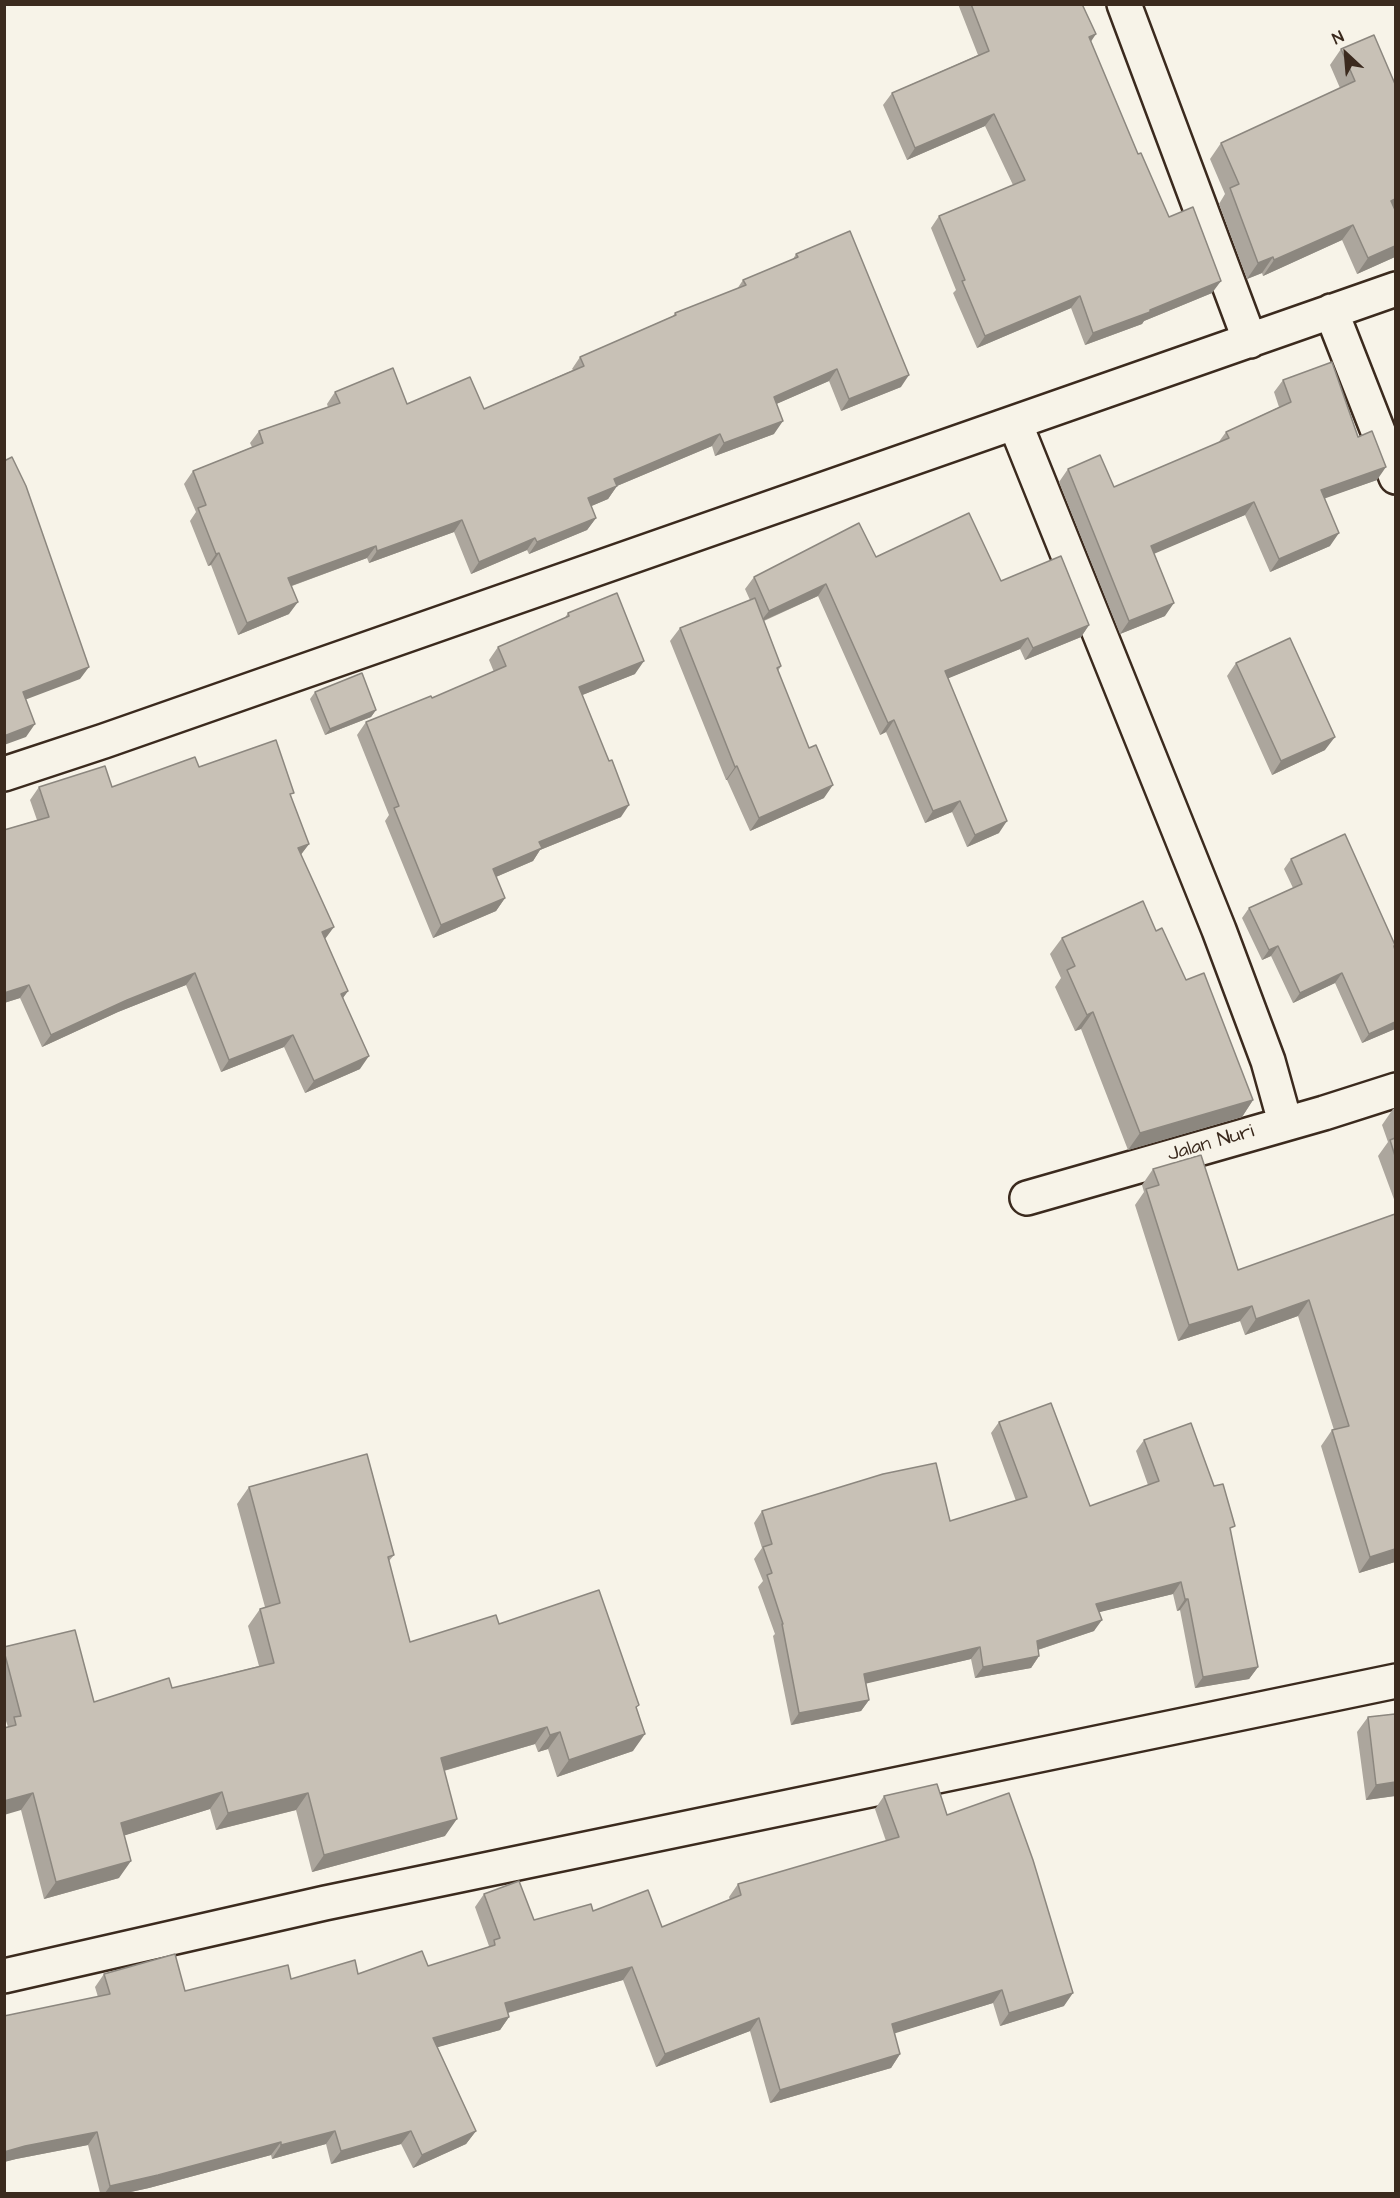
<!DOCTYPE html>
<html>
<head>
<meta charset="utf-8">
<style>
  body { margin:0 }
  #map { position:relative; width:1400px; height:2198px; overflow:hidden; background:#f7f3e8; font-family:"Architects Daughter",sans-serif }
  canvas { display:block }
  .frame { position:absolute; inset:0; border:6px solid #3b2a1e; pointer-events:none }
  .north { position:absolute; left:1316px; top:24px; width:60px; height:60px; -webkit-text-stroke:4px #f7f3e8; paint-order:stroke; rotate:334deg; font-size:16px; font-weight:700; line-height:24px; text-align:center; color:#3b2a1e }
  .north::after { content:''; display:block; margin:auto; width:21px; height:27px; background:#3b2a1e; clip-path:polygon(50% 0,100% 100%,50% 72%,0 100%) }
</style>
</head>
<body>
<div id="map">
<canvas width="1400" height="2198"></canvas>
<div class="frame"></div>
<div class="north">N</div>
</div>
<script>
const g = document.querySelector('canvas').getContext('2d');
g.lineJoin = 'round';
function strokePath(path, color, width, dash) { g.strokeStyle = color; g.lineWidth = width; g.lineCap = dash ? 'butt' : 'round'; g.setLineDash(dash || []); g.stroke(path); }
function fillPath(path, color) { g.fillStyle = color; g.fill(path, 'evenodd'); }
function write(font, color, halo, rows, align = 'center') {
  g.font = font + ' "Architects Daughter",sans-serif'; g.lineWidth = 6; g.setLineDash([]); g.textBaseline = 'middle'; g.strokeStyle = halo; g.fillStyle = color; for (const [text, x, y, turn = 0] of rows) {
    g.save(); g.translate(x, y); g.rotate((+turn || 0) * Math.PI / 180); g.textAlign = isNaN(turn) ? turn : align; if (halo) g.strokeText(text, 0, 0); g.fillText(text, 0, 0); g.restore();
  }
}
const minor = new Path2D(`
  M1124 4 1250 341
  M1331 311 1396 477
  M1015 423 1219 930 1268 1061 1285 1122
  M4 774 104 741 1396 289
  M1027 1198 1324 1113 1396 1090
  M4 1976 325 1903 1396 1681`);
strokePath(minor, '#3b2a1e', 38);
strokePath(minor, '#f7f3e8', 33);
fillPath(new Path2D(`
  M958 4H1082L1091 42 1138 154 1169 217 1212 293 1144 321 1142 324 1085 345 1071 308 977 348 953 293 956 290 931 228 939 216 1013 185 985 126 907 160 883 105 892 93 978 55Z
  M1341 49 1395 84V257L1357 274 1342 240 1263 276 1262 273 1247 279 1219 204 1225 194 1210 159 1221 143 1340 88 1330 65Z
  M796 254 901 387 841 411 829 381 776 404 774 434 715 456 712 446 617 486 608 499 591 506 596 518 587 530 529 554 527 550 471 574 454 532 369 563 367 558 292 586 289 614 238 635 211 565 208 566 190 521 196 512 184 484 193 471 252 447 250 443 259 431 328 407 327 404 335 392 407 404 484 409 573 370 572 369 580 357 673 316 675 313 737 289 743 280 793 259Z
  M1283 380 1358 437 1377 480 1324 498 1330 546 1270 572 1245 515 1154 553 1165 616 1120 634 1059 482 1068 469 1114 487 1218 443 1226 432 1279 407 1274 392Z
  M876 557 1001 581 1089 625 1081 637 1025 660 1020 649 948 678 999 833 967 847 952 812 925 823 886 732 880 735 818 596 764 621 781 666 778 671 824 798 750 831 727 780H726L670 641 680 628 750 600 745 589 754 577Z
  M568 613 635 674 582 695 621 817 540 850 533 861 496 877 505 898 496 911 433 938 385 821 389 815 357 735 366 722 432 698 494 672 489 660 498 647 564 619Z
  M1236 663 1325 750 1272 775 1227 676Z
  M315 692 376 710 371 717 325 735 310 699Z
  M199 767 291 797 309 844 301 854 325 939 348 991 343 998 360 1069 305 1093 284 1047 221 1072 186 985 118 1012 42 1047 20 998 4 1003V830L37 820 30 800 39 787H112Z
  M1291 859 1394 948 1395 950V1029L1362 1043 1335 983 1293 1003 1271 956 1262 960 1242 918 1249 908 1293 888 1284 869Z
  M1156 931 1186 980 1253 1100 1242 1117 1128 1150 1081 1029 1075 1031 1055 987 1061 978 1050 954 1062 938Z
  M1395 1108V1202L1378 1156 1388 1142 1382 1125 1393 1109Z
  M1153 1169 1238 1270 1395 1214V1562L1359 1573 1321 1446 1332 1430H1334L1298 1316 1245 1335 1240 1321 1178 1341 1135 1205 1144 1192 1142 1185Z
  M999 1422 1090 1506 1148 1485 1136 1451 1144 1440 1230 1532 1258 1667 1249 1679 1195 1688 1180 1610 1177 1611 1173 1594 1099 1612 1094 1631 1038 1650 1039 1656 1031 1668 975 1678 971 1659 866 1683 869 1700 861 1711 791 1725 773 1636 775 1634 758 1587 763 1581 754 1559 762 1548 754 1523 762 1511 950 1521 1016 1501 991 1433Z
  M249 1487 394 1555 389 1561 410 1642 499 1624 637 1708 633 1751 557 1777 548 1749 538 1752 535 1744 444 1771 445 1836 312 1872 296 1810 216 1830 210 1809 125 1835 119 1878 44 1899 21 1810 8 1727 4 1715V1647L94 1702 172 1688 259 1666 248 1626 260 1609 265 1607 237 1504Z
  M1395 1714V1796L1366 1800 1357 1732 1368 1717Z
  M884 1796 947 1815 1064 2006 1000 2026 993 2003 894 2033 900 2054 891 2068 770 2103 750 2031 656 2067 623 1980 508 2013 509 2017 500 2030 437 2047 476 2131 466 2144 413 2168 401 2144 331 2164 326 2144 272 2159 271 2155 149 2188 126 2193H100L88 2145 16 2159 4 2162V2016L98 1997 95 1987 104 1974 185 1991 291 1979 358 1974 428 1966 488 1947 489 1946 475 1907 484 1894 534 1920 593 1911 662 1927 730 1900 729 1897 738 1884 886 1841 875 1809Z`), '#aca69d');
fillPath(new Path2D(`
  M1096 34 1088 46 1089 37Z
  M994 114 985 126 907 160 915 148Z
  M1395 199V210L1391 201Z
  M1353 225 1342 240 1263 276 1274 260Z
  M1395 246V257L1357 274 1368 258Z
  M1273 257 1262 273 1247 279 1258 263Z
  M1221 281 1212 293 1144 321 1142 324 1085 345 1093 333Z
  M1080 296 1071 308 977 348 985 336Z
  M837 369 829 381 765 409 774 397Z
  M909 375 901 387 841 411 849 399Z
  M783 421 774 434 715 456 724 443Z
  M720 434 712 446 605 491 614 479Z
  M1386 467 1377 480 1312 503 1321 490Z
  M617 486 608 499 580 511 588 498Z
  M1254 502 1245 515 1142 559 1151 546Z
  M596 518 587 530 529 554 537 542Z
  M462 520 454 532 369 563 377 551Z
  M1339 533 1330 546 1270 572 1279 559Z
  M535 538 527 550 471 574 479 562Z
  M376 546 367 558 280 590 288 578Z
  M219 553 211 565 208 566 216 554Z
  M826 584 818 596 760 622 769 611Z
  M298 602 289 614 238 635 247 623Z
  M1174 603 1165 616 1120 634 1129 621Z
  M1089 625 1081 637 1025 660 1033 648Z
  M1028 638 1020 649 937 683 945 671Z
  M644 661 635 674 570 700 579 687Z
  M89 667 80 679 14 704 23 692Z
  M376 710 371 717 325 735 330 729Z
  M894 720 886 732 880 735 888 723Z
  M35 724 26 737 4 745V736Z
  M1335 737 1325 750 1272 775 1281 761Z
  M737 766 727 780H726L735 767Z
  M833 785 824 798 750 831 759 818Z
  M960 801 952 812 925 823 933 811Z
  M629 805 621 817 540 850 533 861 484 882 493 869 539 842Z
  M1007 821 999 833 967 847 975 835Z
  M309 844 300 856 298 848Z
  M505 898 496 911 433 938 441 925Z
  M334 927 325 939 322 932Z
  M1278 946 1271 956 1262 960 1269 950Z
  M195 973 186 985 118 1012 42 1047 51 1035 127 1000Z
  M1342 973 1335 983 1293 1003 1300 993Z
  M29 985 20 998 4 1003V993Z
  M348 991 339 1003 341 994Z
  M1093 1012 1081 1029 1075 1031 1087 1015Z
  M1395 1022V1029L1362 1043 1369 1034Z
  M293 1035 284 1047 221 1072 229 1060Z
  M369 1056 360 1069 305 1093 314 1081Z
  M1253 1100 1242 1117 1128 1150 1140 1133Z
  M1309 1300 1298 1316 1245 1335 1256 1319Z
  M1252 1306 1240 1321 1178 1341 1189 1325Z
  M1395 1549V1562L1359 1573 1370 1557Z
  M1181 1582 1173 1594 1088 1615 1096 1604Z
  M1185 1599H1188L1180 1610 1177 1611Z
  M1102 1620 1094 1631 1028 1653 1037 1641Z
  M980 1647 971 1659 856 1686 864 1674Z
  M1039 1656 1031 1668 975 1678 983 1667Z
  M1258 1667 1249 1679 1195 1688 1203 1677Z
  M869 1700 861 1711 791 1725 799 1713Z
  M547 1727 535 1744 429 1775 441 1758Z
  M560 1732 548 1749 538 1752 550 1735Z
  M645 1734 633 1751 557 1777 569 1760Z
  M1395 1782V1796L1366 1800 1376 1785Z
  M222 1792 210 1809 110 1840 121 1823Z
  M33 1793 21 1810 4 1815V1801Z
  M308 1793 296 1810 216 1830 228 1813Z
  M457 1819 445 1836 312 1872 324 1855Z
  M131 1861 119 1878 44 1899 56 1882Z
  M632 1967 623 1980 496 2016 505 2003Z
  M1002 1990 993 2003 883 2037 892 2024Z
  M1073 1993 1064 2006 1000 2026 1009 2013Z
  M509 2017 500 2030 424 2051 433 2038Z
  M759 2018 750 2031 656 2067 665 2054Z
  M900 2054 891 2068 770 2103 780 2090Z
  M335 2131 326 2144 272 2159 281 2145Z
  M411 2131 401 2144 331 2164 341 2151Z
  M476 2131 466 2144 413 2168 422 2155Z
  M97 2132 88 2145 16 2159 4 2162V2152L25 2146Z
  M281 2142 271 2155 149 2188 126 2193H105L110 2186Z`), '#8c877f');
const building = new Path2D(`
  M971 4H1082L1096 34 1089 37 1138 154 1141 153 1169 217 1193 207 1221 281 1150 310V312L1093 333 1080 296 985 336 962 281 965 280 939 216 1025 180 994 114 915 148 892 93 989 51Z
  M1374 35 1395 84V199L1391 201 1395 210V246L1368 258 1353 225 1274 260 1273 257 1258 263 1230 188 1239 184 1221 143 1355 81 1341 49Z
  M850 231 909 375 849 399 837 369 774 397 783 421 724 443 720 434 614 479 617 486 588 498 596 518 537 542 535 538 479 562 462 520 377 551 376 546 288 578 298 602 247 623 219 553 216 554 198 508 206 505 193 471 263 443 259 431 340 403 335 392 393 368 407 404 470 377 484 409 584 366 580 357 676 315 675 313 746 285 743 280 798 257 796 254Z
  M1332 362 1358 437 1372 431 1386 467 1321 490 1339 533 1279 559 1254 502 1151 546 1174 603 1129 621 1068 469 1100 455 1114 487 1229 438 1226 432 1291 402 1283 380Z
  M12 457 26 486 89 667 23 692 35 724 4 736V461Z
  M969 513 1001 581 1061 556 1089 625 1033 648 1028 638 945 671 1007 821 975 835 960 801 933 811 894 720 888 723 826 584 769 611 754 577 859 523 876 557Z
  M617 593 644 661 579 687 609 761 612 760 629 805 539 842 542 848 493 869 505 898 441 925 394 808 399 806 366 722 431 696 432 698 506 666 498 647 569 616 568 613Z
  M755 598 781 666 777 668 809 748 816 745 833 785 759 818 737 766 735 767 680 628Z
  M1290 638 1335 737 1281 761 1236 663Z
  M362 673 376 710 330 729 315 692Z
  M276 740 294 793 290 794 309 844 298 848 334 927 322 932 348 991 341 994 369 1056 314 1081 293 1035 229 1060 195 973 127 1000 51 1035 29 985 4 993V830L49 817 39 787 105 766 112 787 195 757 199 767Z
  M1345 834 1395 945 1394 946 1395 950V1022L1369 1034 1342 973 1300 993 1278 946 1269 950 1249 908 1302 884 1291 859Z
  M1143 901 1156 931 1162 928 1186 980 1204 973 1253 1100 1140 1133 1093 1012 1087 1015 1067 970 1075 966 1062 938Z
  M1395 1138V1156L1390 1140Z
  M1201 1155 1238 1270 1395 1214V1549L1370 1557 1332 1430 1349 1426 1309 1300 1256 1319 1252 1306 1189 1325 1146 1189 1159 1185 1153 1169Z
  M1051 1403 1090 1506 1159 1481 1144 1440 1191 1423 1214 1486 1223 1484 1235 1526 1230 1528 1258 1667 1203 1677 1188 1599H1185L1181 1582 1096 1604 1102 1620 1037 1641 1039 1656 983 1667 980 1647 864 1674 869 1700 799 1713 782 1624H783L767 1575 772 1573 763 1547 772 1544 762 1511 883 1474 936 1463 950 1521 1027 1497 999 1422Z
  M367 1454 394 1555 388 1557 410 1642 496 1615 499 1624 599 1590 639 1705 636 1707 645 1734 569 1760 560 1732 550 1735 547 1727 441 1758 457 1819 324 1855 308 1793 228 1813 222 1792 121 1823 131 1861 56 1882 33 1793 4 1801V1728L16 1725 14 1717 21 1716 4 1651V1647L75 1630 94 1702 169 1678 172 1688 274 1663 260 1609 280 1603 249 1487Z
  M1395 1714V1782L1376 1785 1368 1717Z
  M937 1784 947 1815 1009 1793 1033 1860 1073 1993 1009 2013 1002 1990 892 2024 900 2054 780 2090 759 2018 665 2054 632 1967 505 2003 509 2017 433 2038 476 2131 422 2155 411 2131 341 2151 335 2131 281 2145V2142L158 2175 110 2186 97 2132 25 2146 4 2152V2016L110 1994 104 1974 175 1954 185 1991 288 1965 291 1979 355 1960 358 1974 422 1951 428 1966 495 1945 494 1940 500 1938 484 1894 519 1881 534 1920 591 1904 593 1911 648 1890 662 1927 741 1895 738 1884 899 1837 884 1796Z`);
fillPath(building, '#c8c1b6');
strokePath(building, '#8c877f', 1.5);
write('20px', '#3b2a1e', '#f7f3e8', [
  ["Jalan Nuri",1211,1144,-16]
]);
</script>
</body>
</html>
